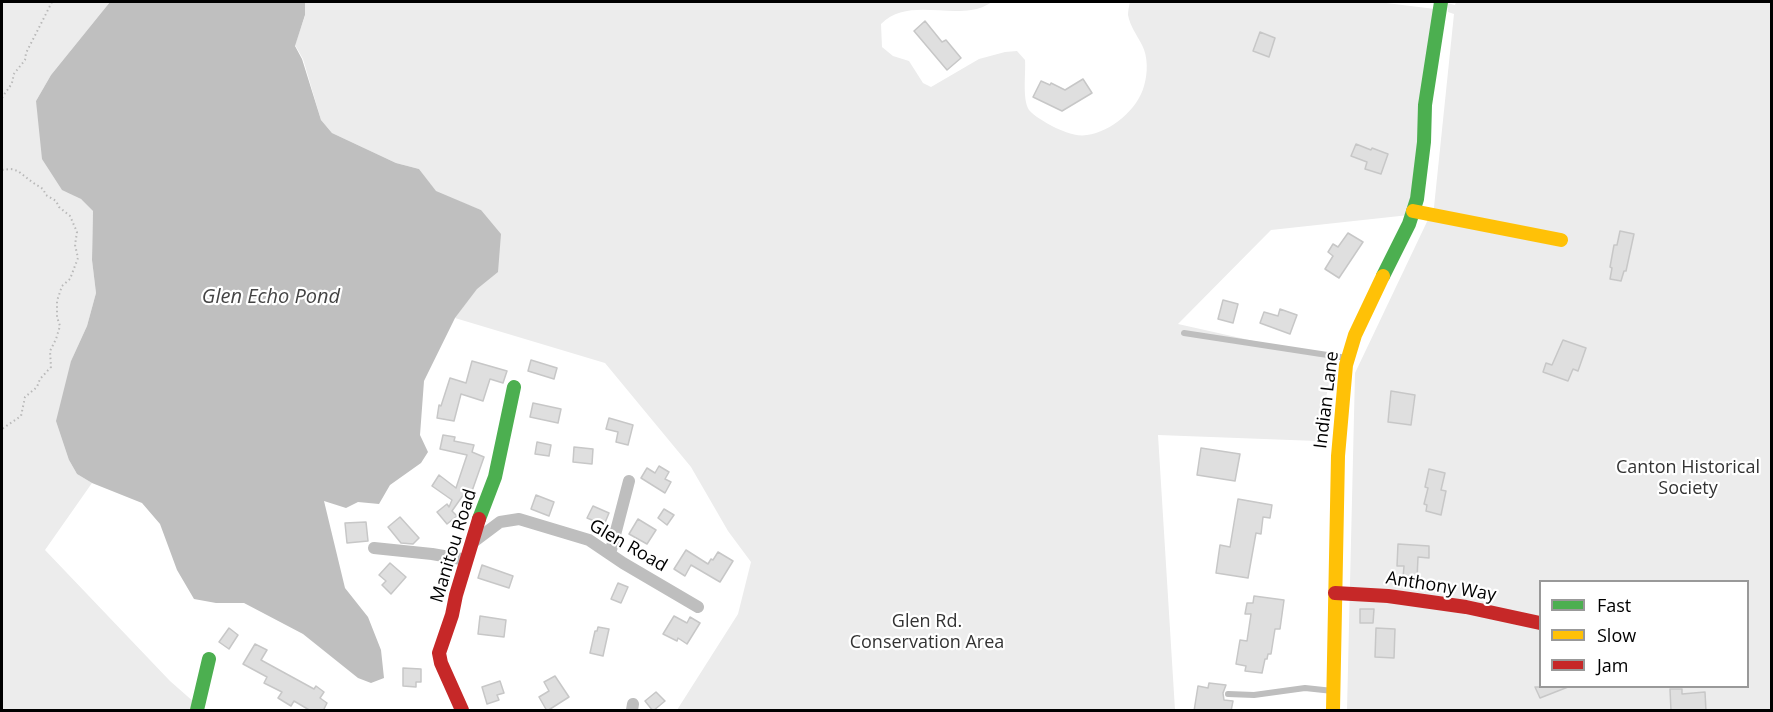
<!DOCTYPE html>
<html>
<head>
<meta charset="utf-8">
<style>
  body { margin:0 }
  #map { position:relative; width:1773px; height:712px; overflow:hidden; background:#fff; font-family:"Open Sans",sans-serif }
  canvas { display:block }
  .frame { position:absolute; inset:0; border:3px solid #000; pointer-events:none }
  .legend { position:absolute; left:1539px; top:580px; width:210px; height:108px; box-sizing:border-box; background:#fff; border:2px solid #999; margin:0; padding:8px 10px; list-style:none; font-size:18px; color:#000 }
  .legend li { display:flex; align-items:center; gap:12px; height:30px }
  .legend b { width:30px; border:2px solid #999 }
</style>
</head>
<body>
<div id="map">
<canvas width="1773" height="712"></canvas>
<div class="frame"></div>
<ul class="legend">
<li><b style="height:8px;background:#4caf50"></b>Fast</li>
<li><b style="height:8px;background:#ffc107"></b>Slow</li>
<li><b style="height:8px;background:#c62828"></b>Jam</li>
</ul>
</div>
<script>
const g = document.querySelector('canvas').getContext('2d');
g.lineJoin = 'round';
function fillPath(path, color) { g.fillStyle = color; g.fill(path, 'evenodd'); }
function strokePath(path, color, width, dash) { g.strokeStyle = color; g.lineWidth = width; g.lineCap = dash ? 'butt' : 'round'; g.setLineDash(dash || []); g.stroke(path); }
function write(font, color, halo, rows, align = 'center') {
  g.font = font + ' "Open Sans",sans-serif'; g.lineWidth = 4.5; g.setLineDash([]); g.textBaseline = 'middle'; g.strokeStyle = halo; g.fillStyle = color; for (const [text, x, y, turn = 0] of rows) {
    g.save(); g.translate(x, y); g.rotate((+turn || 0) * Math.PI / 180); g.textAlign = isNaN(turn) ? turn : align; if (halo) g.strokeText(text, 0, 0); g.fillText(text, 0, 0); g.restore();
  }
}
fillPath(new Path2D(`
  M2 2H110L51 75 36 101 62 189 81 199 93 211 92 260 96 293 87 326 71 361 69 460 77 474 92 483 45 550 170 681 203 710H2Z
  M305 2H992C986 6 979 9 971 10 941 15 905 0 881 24L882 47 893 56 909 61 923 83 931 87 979 59 1005 52 1017 51 1025 60C1026 73 1022 99 1029 110 1034 116 1045 122 1052 126 1062 131 1075 137 1087 135 1111 132 1138 109 1144 86 1148 73 1148 56 1142 45 1137 35 1130 26 1128 15 1128 11 1129 6 1130 2H1378L1435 9 1409 215 1271 230 1178 324 1334 359 1317 441 1158 435 1175 710H677L738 614 751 562 728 531 691 467 605 363 455 318 477 288 497 272 481 210 436 192 419 169 396 163 332 133 321 120 303 59 295 45 305 16Z
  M1456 2H1771V710H1347L1355 373 1434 207 1454 14 1448 12 1447 3 1455 5ZM1540 582H1748V686H1540Z`), '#ececec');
fillPath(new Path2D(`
  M110 2H305V15L295 46 302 59 321 120 332 133 396 163 419 169 436 191 481 210 501 234 498 272 477 289 455 318 424 381 420 435 428 452 421 463 390 485 379 504 358 502 346 508 324 501 345 588 368 617 381 650 384 678 371 683 358 678 303 634 244 603H216L194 599 177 570 160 524 142 503 92 483 77 474 69 460 56 421 71 361 87 326 96 293 92 260 93 211 81 199 62 190 42 159 36 101 51 75Z`), '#bfbfbf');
const building = new Path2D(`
  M925 21 942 42 946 40 961 58 947 70 914 31Z
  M1260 32 1275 38 1269 57 1253 51Z
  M1083 79 1092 93 1062 111 1033 97 1041 81 1050 85 1051 83 1065 90Z
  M1356 144 1371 150 1372 148 1388 154 1381 174 1365 169 1367 162 1351 156Z
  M1620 231 1634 234 1626 271H1624L1621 281 1610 279 1612 268 1610 267 1614 245H1617Z
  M1348 233 1363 242 1339 278 1325 269 1333 256 1328 252 1333 244 1338 247Z
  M1223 300 1238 304 1233 323 1218 319Z
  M1280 309 1297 315 1290 334 1260 323 1264 312 1278 316Z
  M1563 340 1586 348 1578 371 1573 369 1568 381 1543 372 1546 363 1552 365Z
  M531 360 557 368 554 379 528 371Z
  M472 361 507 371 503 383 490 379 483 401 461 394 454 421 437 418 439 405 441 406 450 378 466 383Z
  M1391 391 1415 395 1411 425 1388 422Z
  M533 403 561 409 558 423 530 417Z
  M609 418 633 425 628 445 616 442 618 432 606 429Z
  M443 435 455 437 454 441 474 445 472 452 484 457 471 494 466 491 452 511 457 516 447 524 437 512 447 504 449 507 452 500 432 486 439 475 456 488 467 455 440 449Z
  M537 442 551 445 549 456 535 454Z
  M574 447 593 449 592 464 573 462Z
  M1201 448 1240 454 1235 481 1197 475Z
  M659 466 669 472 665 479 671 482 665 493 641 478 647 468 655 473Z
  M1429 469 1445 473 1441 490 1446 491 1441 515 1426 511 1427 505 1424 504 1428 488 1425 487Z
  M536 495 554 502 549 516 531 509Z
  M1238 499 1272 505 1270 518 1263 517 1261 534 1256 533 1248 578 1216 573 1220 545 1230 547Z
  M593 506 609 513 604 525 587 518Z
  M664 509 674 515 667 525 658 518Z
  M400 517 419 538 413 544 401 543 388 527Z
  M638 519 656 530 647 544 629 534Z
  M366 522 368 541 347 543 345 523Z
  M1398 544 1429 546V558L1418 557 1417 579 1403 578 1404 566H1397Z
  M686 550 708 564 711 559 713 560 718 552 733 561 720 582 691 565 685 576 674 569Z
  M390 563 406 577 391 594 382 585 386 581 379 575Z
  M482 565 513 576 509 588 478 578Z
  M618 583 628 587 621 603 611 599Z
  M1254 596 1284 600 1280 629H1275L1271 654H1268L1267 659H1265L1262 673 1245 671 1246 666 1236 664 1240 640 1247 641 1251 614H1245L1247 603H1253Z
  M1360 609H1374L1373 623H1360Z
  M480 616 506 620 504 637 478 634Z
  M674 616 687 623 690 617 700 623 687 644 678 638 677 641 663 634Z
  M598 627 609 629 603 656 590 653 595 631H597Z
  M229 628 238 635 229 649 219 642Z
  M1376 628 1395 629 1394 658 1375 657Z
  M255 644 267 650 261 660 314 689 316 686 324 692 320 698 327 703 323 711H311L294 701 291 706 278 698 282 692 264 683 267 677 243 664Z
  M403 668 421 669V682H416V687L403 686Z
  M555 676 569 697 547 711 539 697 549 691 544 682Z
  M500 681 504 693 497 695 499 700 487 704 482 687Z
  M1209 683 1226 685 1223 693 1224 700 1233 701 1231 711H1194L1198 686 1208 688Z
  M1535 687H1568L1540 698Z
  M1670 689H1682V694L1705 692 1706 711H1671Z
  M656 692 665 701 653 711 645 701Z`);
fillPath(building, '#dfdfdf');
strokePath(building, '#c7c7c7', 1.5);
strokePath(new Path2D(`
  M2 98C6 90 14 85 13 75L25 60 26 53 52 2
  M2 105V110
  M2 170 11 169 18 171 32 182 43 189 46 195 56 201 59 207 70 216 77 232 75 245 78 258 70 279 62 286 57 301V317L60 326 56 339 50 351 51 367 40 379 37 387 25 397 21 416 2 429`), '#b9b9b9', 2, [1.5, 3]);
strokePath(new Path2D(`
  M1184 333 1347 358
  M1228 694 1254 695 1305 688 1333 691`), '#bebebe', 6);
strokePath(new Path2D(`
  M472 543 500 522 519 519 589 540 623 563 698 607
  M374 548 432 554 467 560
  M610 554 629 481
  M632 710 633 704`), '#bebebe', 12);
strokePath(new Path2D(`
  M1383 276 1409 224 1417 199 1424 142 1425 105 1441 2
  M479 519 495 477 514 387
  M197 710 209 659`), '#4caf50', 14);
strokePath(new Path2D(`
  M1413 211 1561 240
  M1333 710 1338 456 1346 365 1355 335 1383 276`), '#ffc107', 14);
strokePath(new Path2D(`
  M1335 593 1388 596 1466 607 1540 623
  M462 710 441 663 439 653 452 615 456 595 479 519`), '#c62828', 14);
write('18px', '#000', '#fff', [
  ["Indian Lane",1327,400,-83],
  ["Manitou Road",454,546,-73],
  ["Glen Road",628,546,30],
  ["Anthony Way",1441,587,9]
]);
write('18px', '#333', '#fff', [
  ["Canton Historical",1688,468],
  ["Society",1688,489],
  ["Glen Rd.",927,622],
  ["Conservation Area",927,643]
]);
write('italic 20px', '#444', '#fff', [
  ["Glen Echo Pond",271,297]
]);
</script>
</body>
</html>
